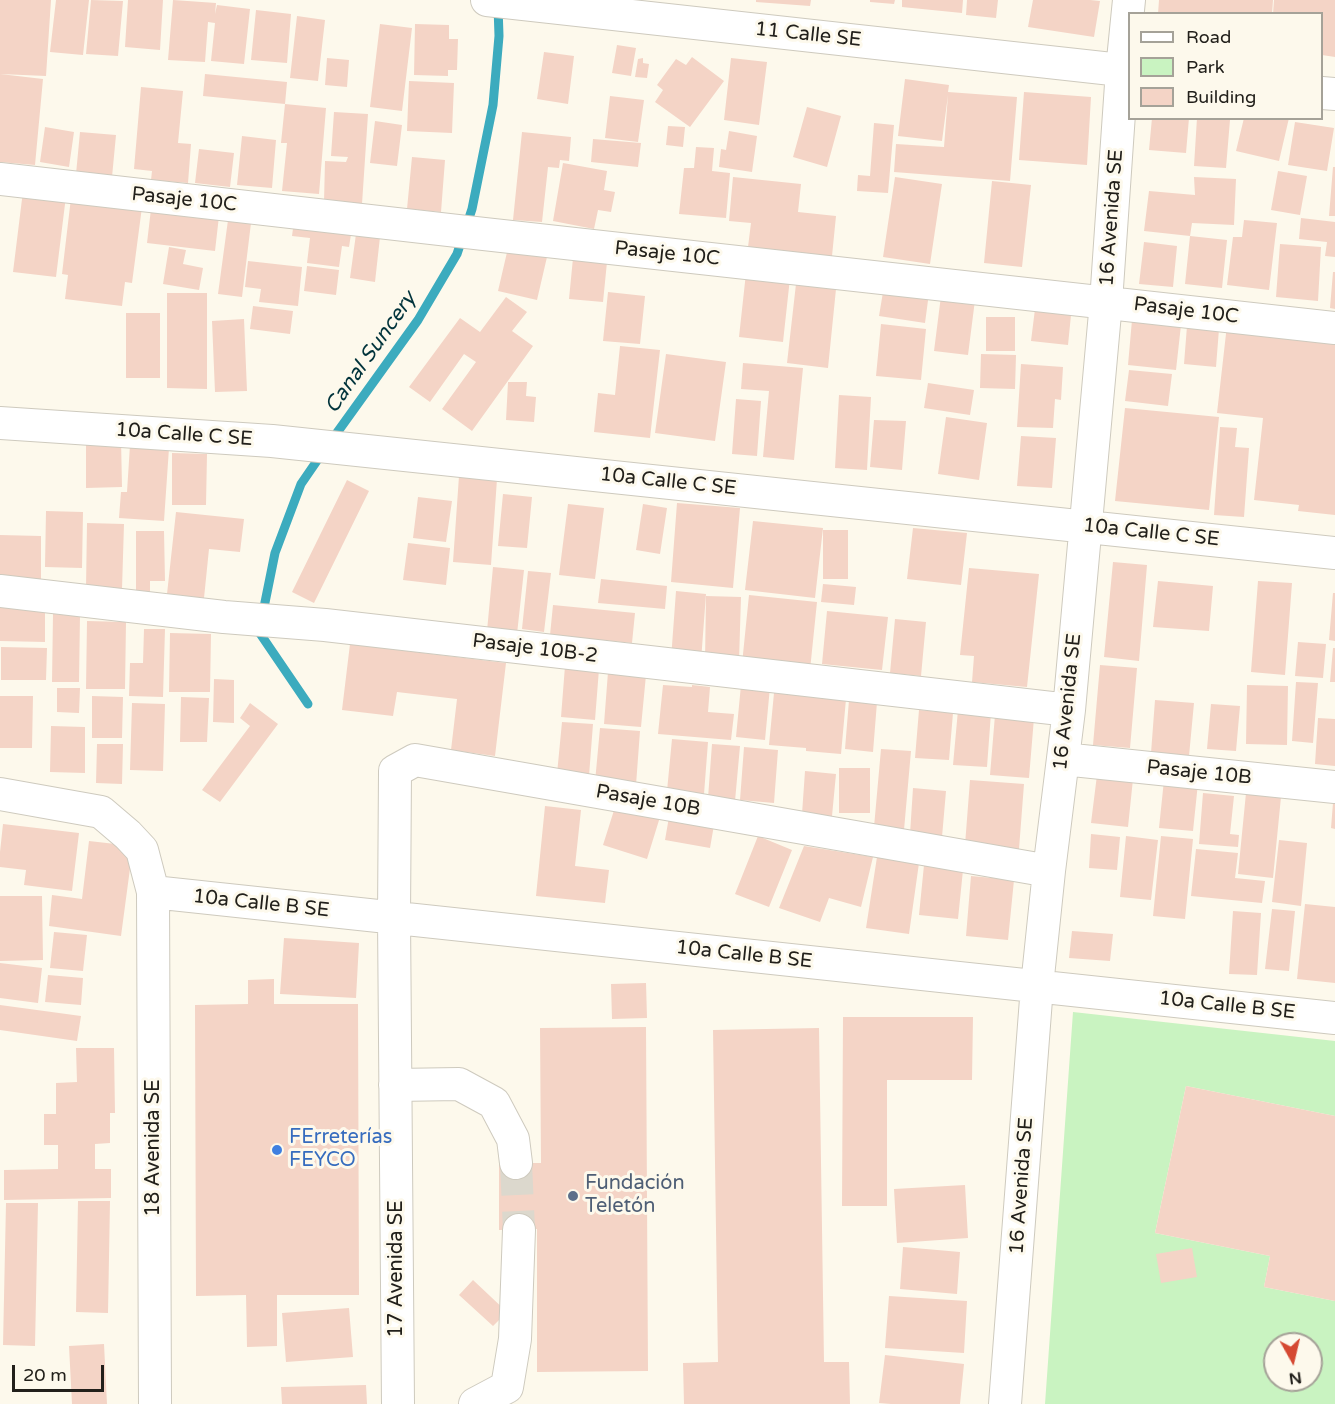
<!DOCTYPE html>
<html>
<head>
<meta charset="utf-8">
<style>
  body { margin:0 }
  #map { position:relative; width:1335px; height:1404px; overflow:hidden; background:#fdf9ec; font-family:"Varela Round",sans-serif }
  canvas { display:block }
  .legend { position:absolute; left:1128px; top:12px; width:195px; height:108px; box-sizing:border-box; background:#fdf9ec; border:2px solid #a5a298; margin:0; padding:8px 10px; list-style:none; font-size:18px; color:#22201b }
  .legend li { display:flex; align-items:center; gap:12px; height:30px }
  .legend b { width:30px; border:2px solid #a5a298 }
  .north { position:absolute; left:1263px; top:1332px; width:60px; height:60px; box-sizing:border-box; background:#fdf9ec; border:2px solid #a5a298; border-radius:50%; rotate:172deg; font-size:16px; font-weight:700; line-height:24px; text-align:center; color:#22201b }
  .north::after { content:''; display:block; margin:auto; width:21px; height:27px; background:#d54932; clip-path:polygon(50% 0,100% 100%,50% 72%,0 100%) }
  .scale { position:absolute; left:12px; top:1365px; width:92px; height:27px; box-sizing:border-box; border:3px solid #22201b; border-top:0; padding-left:8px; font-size:18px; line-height:21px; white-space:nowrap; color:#22201b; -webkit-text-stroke:4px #fdf9ec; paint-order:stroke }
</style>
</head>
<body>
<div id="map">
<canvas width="1335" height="1404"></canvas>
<ul class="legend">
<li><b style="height:8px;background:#fff"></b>Road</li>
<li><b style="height:16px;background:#c9f3c1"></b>Park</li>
<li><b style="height:16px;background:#f4d4c6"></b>Building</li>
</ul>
<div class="north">N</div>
<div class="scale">20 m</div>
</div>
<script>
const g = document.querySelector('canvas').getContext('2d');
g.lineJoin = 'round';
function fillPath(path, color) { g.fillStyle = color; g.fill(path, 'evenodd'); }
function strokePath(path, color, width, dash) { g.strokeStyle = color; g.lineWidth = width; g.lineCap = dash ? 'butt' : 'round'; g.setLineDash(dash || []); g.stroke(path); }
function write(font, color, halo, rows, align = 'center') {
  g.font = font + ' "Varela Round",sans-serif'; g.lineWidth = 6; g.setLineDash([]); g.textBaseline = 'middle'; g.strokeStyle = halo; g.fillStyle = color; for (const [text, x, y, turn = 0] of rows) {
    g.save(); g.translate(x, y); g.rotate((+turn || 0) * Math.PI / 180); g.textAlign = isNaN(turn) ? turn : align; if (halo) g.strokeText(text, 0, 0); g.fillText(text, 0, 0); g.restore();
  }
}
fillPath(new Path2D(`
  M1073 1012 1335 1041V1116L1186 1086 1155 1233 1270 1256 1264 1287 1335 1301V1404H1045ZM1275 1344H1311V1380H1275Z`), '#c9f3c1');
strokePath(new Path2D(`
  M331 441 418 320 457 254 472 209 493 105 499 36 498 6
  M308 704 259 632 275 553 301 484 323 452`), '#3cabbe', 9);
fillPath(new Path2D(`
  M0 0H51L46 76 0 74Z
  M56 0H89L83 55 50 52Z
  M91 0 123 1 118 56 86 54Z
  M128 0H163L160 50 125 47Z
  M173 0 216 3 215 14 217 5 250 9 244 64 211 61 215 23 208 22 205 62 168 60Z
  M756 0H811L810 6 756 2Z
  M870 0H895L894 4 870 2Z
  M902 0H963L962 13 902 7Z
  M967 0H998L996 18 966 15Z
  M1033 0H1090L1100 1 1094 37 1028 27Z
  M1159 0H1273L1272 14H1158Z
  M1274 0H1335V57L1322 55V14H1273Z
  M256 10 291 14 287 63 251 60Z
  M297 16 325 20 318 81 290 78Z
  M380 24 412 28 402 111 370 107Z
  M415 24 449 25V39H458L457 70H448V76L414 75Z
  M617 45 636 48 631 76 612 73Z
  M544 52 574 56 568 104 537 99Z
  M692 57 724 81 690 127 655 102 663 90 657 85 676 59 686 65Z
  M327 58 349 60 347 87 325 85Z
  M643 58V63L649 64 647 78 635 77 638 59Z
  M731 58 767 62 759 125 724 120Z
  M0 74 43 79 35 165 0 162Z
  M205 74 287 82 285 104 203 96Z
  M905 79 949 85 948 92 1017 97 1010 181 894 172 896 144 944 147 948 95 942 141 898 136Z
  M409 81 454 83 452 133 407 131Z
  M141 87 183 91 178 143 191 144 188 183 151 180 152 171 134 169Z
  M1024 92 1091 97 1087 165 1019 160Z
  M610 96 644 100 638 142 605 138Z
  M285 104 326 108 319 194 282 191 287 143H281Z
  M807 107 841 116 827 167 793 157Z
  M334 112 368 114 362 204 324 202 325 161 346 162 348 157 331 156Z
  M1152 118H1189L1186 153 1149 150Z
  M1197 118 1230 120 1226 168 1194 166Z
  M1244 118H1289L1279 161 1236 151Z
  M375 121 402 125 397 166 370 163Z
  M1295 122 1334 128 1327 171 1288 165Z
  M874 123 894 125 888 193 857 191 858 175 870 176Z
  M668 126 685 127 683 147 666 145Z
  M45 127 74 132 69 167 40 162Z
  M729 131 757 136 752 172 719 167 721 149 726 150Z
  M80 132 116 135 112 177 76 174Z
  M522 132 571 137 569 161 560 160 559 168 548 167 542 222 513 220Z
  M242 136 276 140 272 188 237 185Z
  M593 139 641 143 638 167 591 162Z
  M696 147 714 148 712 171 730 173 726 218 679 214 684 168H694Z
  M199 149 234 153 230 187 195 183Z
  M412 157 445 160 441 212 407 209Z
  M563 163 607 171 604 190 615 192 611 212 598 210 594 229 553 221Z
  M1333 167H1335V216H1329Z
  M1278 171 1307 176 1300 215 1271 210Z
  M733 177 801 184 798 212 836 216 832 256 748 247 751 223 729 221Z
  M895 177 942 184 930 264 883 257Z
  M1194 177 1236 179 1234 225 1192 223 1190 236 1144 231 1149 191 1195 195Z
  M992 181 1031 185 1022 267 984 263Z
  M23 191 66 196 56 277 13 272Z
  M71 198 142 207 132 283 125 282 122 306 65 299 68 275 62 274Z
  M151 209 219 216 215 251 147 243Z
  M295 214 353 222 349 247 342 246 339 267 307 263 310 238 292 236Z
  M1301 218 1335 222V257L1325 256 1327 242 1299 239Z
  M228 220 251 223 242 297 218 294Z
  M1244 220 1277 223 1269 290 1227 285 1233 237H1242Z
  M356 234 380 237 375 282 350 278Z
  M1190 236 1227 240 1222 288 1185 284Z
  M1144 242 1177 246 1173 287 1139 284Z
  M1280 244 1321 247 1318 301 1276 297Z
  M169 247 186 250 183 264 203 268 199 290 163 284Z
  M508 248 547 257 537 300 498 291Z
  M573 258 607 262 603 302 569 299Z
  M248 261 302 267 298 306 259 302 261 289 245 287Z
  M307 266 339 270 336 295 304 291Z
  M1333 272H1335V309L1330 308Z
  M746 273 790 278 783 342 739 337Z
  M796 284 836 289 828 368 787 363Z
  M884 286 929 293 925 323 879 316Z
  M608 292 645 296 640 344 603 341Z
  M167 293H207V389L167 388Z
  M941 296 975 300 968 355 934 351Z
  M506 297 527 312 512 331 533 346 472 431 442 409 476 362 464 354 430 402 409 387 460 318 480 332Z
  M1036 301 1072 305 1068 345 1031 341Z
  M253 306 293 311 290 334 250 329Z
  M126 313H160V378H126Z
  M986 317H1015V351H986Z
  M244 319 247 391 215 392 212 321Z
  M1132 320 1181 325 1176 370 1128 365Z
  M881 324 926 329 921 380 876 376Z
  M1227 325 1335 337V515L1298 511 1299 505 1254 500 1263 418 1217 413Z
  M1187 326 1219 329 1216 367 1184 364Z
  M620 346 660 350 650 438 594 432 598 393 615 395Z
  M666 354 726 362 715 441 655 433Z
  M981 354 1016 355 1015 389 980 388Z
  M743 363 803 368 794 460 763 457 769 391 741 389Z
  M1021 364 1063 367 1061 400 1055 399 1053 428 1017 427Z
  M1129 370 1172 374 1168 406 1125 401Z
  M508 382H527L526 396 536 397 534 422 506 420Z
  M928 383 974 390 970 415 924 408Z
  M839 395 871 397 867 470 835 468Z
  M736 399 761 401 757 456 732 454Z
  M1125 408 1219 417 1209 510 1115 501Z
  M946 417 987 423 979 480 938 474Z
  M874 420 906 421 902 470 870 467Z
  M1220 427 1237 428 1235 447 1249 448 1244 517 1214 515Z
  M1021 436 1056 438 1052 488 1017 486Z
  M121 439 122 487 86 488V440Z
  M130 445 169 448 164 521 119 518 121 492H127Z
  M172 453 207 454 206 505H172Z
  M459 476 497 479 491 565 453 562Z
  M347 480 369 491 314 603 292 592Z
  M503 494 532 497 527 548 498 546Z
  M418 497 452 501 446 542 413 538Z
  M677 503 740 508 733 588 671 582Z
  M568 504 604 508 595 579 559 575Z
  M643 504 667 508 660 554 636 550Z
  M46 511 83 512 82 568 45 567Z
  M176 512 244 519 240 552 209 549 204 598 167 594Z
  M753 521 823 528 815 598 745 590Z
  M87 523 124 524 122 589 86 588Z
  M913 528 967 533 961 585 907 579Z
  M823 530H848V579H823Z
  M136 531H164L165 581H150V593H136Z
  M0 535 41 536V582L0 581Z
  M408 543 450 548 446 585 403 580Z
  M1113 562 1147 565 1139 661 1104 657Z
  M493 567 524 570 517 634 487 631Z
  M969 568 1039 574 1027 687 972 682 974 656 960 655Z
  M528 571 551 573 544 632 522 629Z
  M601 579 667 586 665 609 598 603Z
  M1158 581 1213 586 1209 631 1153 627Z
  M1258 581 1292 583 1285 675 1251 672Z
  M823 584 856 587 854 605 821 602Z
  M676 591 706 594 701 661 671 659Z
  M1333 593H1335V641L1329 640Z
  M749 595 817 602 810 670 742 664Z
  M706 596 741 597 739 661H705Z
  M553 605 635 613 632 643 550 635Z
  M0 606 45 607V642L0 641Z
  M827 611 888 617 882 670 822 664Z
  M53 614 80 615 79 682H52Z
  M895 619 926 622 921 676 890 673Z
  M87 621 126 622 125 689H86Z
  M144 629H165L163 697 129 696 130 663H143Z
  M170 633 211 634 210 692H169Z
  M1298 642 1326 644 1323 678 1295 676Z
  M350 644 506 663 495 756 451 750 457 699 397 692 393 716 342 710Z
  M1 647 47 648 46 680H1Z
  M1333 648H1335V682H1330Z
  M1100 665 1137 668 1130 748 1093 745Z
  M565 666 599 669 595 720 561 717Z
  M608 672 646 675 641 727 604 724Z
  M214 679 234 680V723L213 722Z
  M1296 682 1318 683 1313 743 1292 741Z
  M663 685 692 687V685L710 687 708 712 734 714 731 740 658 734Z
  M741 685 770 687 765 740 736 737Z
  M1247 685 1288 686 1287 745 1246 744Z
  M57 688H80L79 713 57 712Z
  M774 693 846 699 841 754 806 751V748L769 745Z
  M0 696H33L32 748H0Z
  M92 696 123 697 122 738H92Z
  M181 697 209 698 207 742H180Z
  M849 700 877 702 873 752 845 749Z
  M1155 700 1194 703 1189 756 1151 753Z
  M132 703 165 704 163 771 130 770Z
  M250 703 278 724 220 802 202 790 250 726 240 718Z
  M1211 704 1240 706 1236 751 1207 749Z
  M919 710 953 713 949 760 915 758Z
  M958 710 991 713 987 767 953 765Z
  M995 715 1034 718 1029 778 990 775Z
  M1318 718 1335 719V766L1315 764Z
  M562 722 593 724 589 776 557 774Z
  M51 726 85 727V773L50 772Z
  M600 728 640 731 636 785 595 782Z
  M672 739 708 742 704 794 667 791Z
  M97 744H123L122 784 96 783Z
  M712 744 740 746 735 801 708 798Z
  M744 747 778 750 774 803 740 800Z
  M881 749 911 751 904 830 874 827Z
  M839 768H870V813H839Z
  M805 771 836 774 832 816 802 814Z
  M1097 775 1133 779 1128 827 1091 823Z
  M970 780 1024 784 1019 849 965 845Z
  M1164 780 1198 783 1193 831 1159 828Z
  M913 788 946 791 942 837 910 834Z
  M1203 793 1234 796 1230 834 1239 835 1238 847 1199 844Z
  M1246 793 1281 797 1273 878 1238 874Z
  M1333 803H1335V829L1331 828Z
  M616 804 660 817 647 859 603 845Z
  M545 806 581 810 575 866 609 870 605 903 536 896Z
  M669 817 714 825 710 848 665 840Z
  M3 824 79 833 72 891 24 885 26 870 0 867V852Z
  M1091 834 1120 837 1117 870 1089 868Z
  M758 836 792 850 769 907 735 894Z
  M1126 836 1158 840 1151 900 1120 897Z
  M1161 836 1193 839 1185 919 1153 916Z
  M1279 840 1307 843 1301 906 1272 902Z
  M89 841 133 846 121 936 49 926 52 895 82 899Z
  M804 846 873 857 861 907 829 898 820 922 779 908Z
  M1196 849 1238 853 1235 878 1265 881 1262 903 1191 896Z
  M877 857 919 863 909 934 866 928Z
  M924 865 963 870 958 919 919 915Z
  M971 876 1014 880 1008 940 966 936Z
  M0 896H42L43 960 0 961Z
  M1305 904 1335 907V983L1297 979Z
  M1272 909 1295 911 1289 971 1265 969Z
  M1233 911 1261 913 1257 975 1229 974Z
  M1072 931 1113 934 1110 961 1069 958Z
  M54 932 87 935 83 971 50 968Z
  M284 938 359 943 356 998 280 994Z
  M0 963 42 968 38 1003 0 998Z
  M48 975 83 978 81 1005 45 1002Z
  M274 979V1004H358L359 1295H277V1346L247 1347 246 1295 196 1296 195 1005 248 1004V980Z
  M646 983 647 1018 612 1019 611 984Z
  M0 1005 81 1016 77 1041 0 1030Z
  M843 1017H973L972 1080H887V1206H842Z
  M646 1027 648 1371 537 1372V1229L499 1230V1163H541L540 1028Z
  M819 1028 824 1362H849L850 1404H684L683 1363 718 1362 713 1030Z
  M76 1048H114L115 1113H110V1143L95 1144V1169H111V1198L4 1200V1170L58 1169V1145H44V1114H56V1083L77 1082Z
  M1186 1086 1335 1116V1301L1264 1287 1270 1256 1155 1233Z
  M965 1185 968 1238 897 1243 894 1189Z
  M78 1201H110L108 1313 76 1312Z
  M6 1203H38L35 1346 3 1345Z
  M903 1247 960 1252 957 1294 900 1289Z
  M1192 1248 1197 1277 1161 1283 1156 1254Z
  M473 1280 507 1312 493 1326 459 1295Z
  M889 1296 967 1301 964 1353 885 1348Z
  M349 1308 353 1357 286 1362 282 1313Z
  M104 1344 107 1404H72L69 1346Z
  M885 1355 964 1364 960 1404H891L879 1403Z
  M366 1385 367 1404H282L281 1387Z`), '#f4d4c6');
strokePath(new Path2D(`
  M516 1163 519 1230`), '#dcd8cd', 32, [32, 16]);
const minor = new Path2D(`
  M487 0 1130 71
  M1322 93 1335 94
  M0 179 484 234 1335 328
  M0 423 272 441 1335 553
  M0 591 224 617 325 625 1069 710
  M1063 759 1335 787
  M0 794 101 812 128 835 142 850 153 892 155 1404
  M153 892 1335 1018
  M395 1085 459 1084 494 1103 513 1139 516 1163
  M398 1404 394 918 395 771 415 760 1049 871
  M475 1404 507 1387 515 1339 519 1230
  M1005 1404 1037 986 1049 871 1069 710 1106 302 1122 70 1129 0`);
strokePath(minor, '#cecabe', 34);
strokePath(minor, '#fff', 32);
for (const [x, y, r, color] of [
  [277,1150,6,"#3f7fe0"],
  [573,1196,6,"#5c6f8a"]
]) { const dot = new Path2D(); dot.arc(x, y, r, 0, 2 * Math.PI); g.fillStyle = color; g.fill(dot); strokePath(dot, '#fdf9ec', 2); }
write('20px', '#22201b', '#fdf9ec', [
  ["11 Calle SE",808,35,6],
  ["Pasaje 10C",184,200,6],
  ["16 Avenida SE",1112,218,-86],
  ["Pasaje 10C",667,254,6],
  ["Pasaje 10C",1186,311,7],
  ["10a Calle C SE",184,435,4],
  ["10a Calle C SE",668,482,6],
  ["10a Calle C SE",1151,533,6],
  ["Pasaje 10B-2",535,649,7],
  ["16 Avenida SE",1068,702,-84],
  ["Pasaje 10B",1199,773,6],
  ["Pasaje 10B",648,801,10],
  ["10a Calle B SE",261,904,6],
  ["10a Calle B SE",744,955,6],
  ["10a Calle B SE",1227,1006,6],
  ["18 Avenida SE",154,1148,-90],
  ["16 Avenida SE",1022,1186,-86],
  ["17 Avenida SE",397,1269,-90]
]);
write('20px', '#366cbe', '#fdf9ec', [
  ["FErreterías",289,1138],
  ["FEYCO",289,1161]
], 'left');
write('20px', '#4e5e75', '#fdf9ec', [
  ["Fundación",585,1184],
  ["Teletón",585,1207]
], 'left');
write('italic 21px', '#00333b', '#fdf9ec', [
  ["Canal Suncery",371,353,-55]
]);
</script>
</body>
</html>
